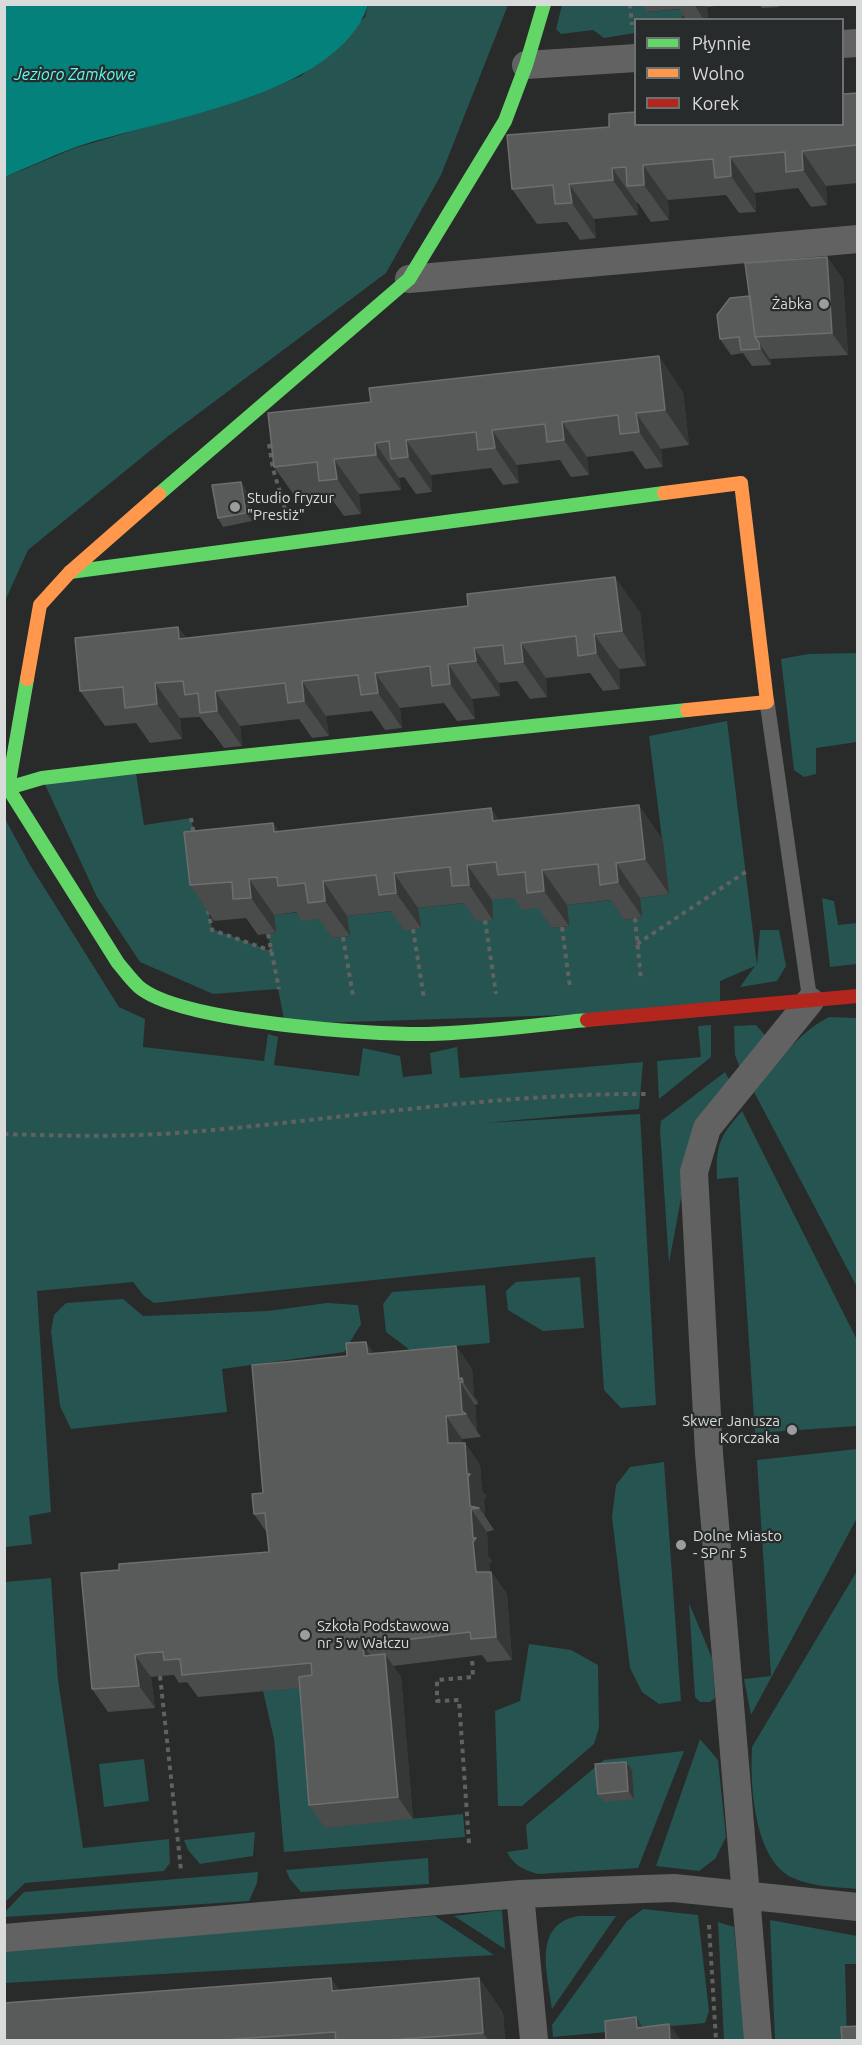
<!DOCTYPE html>
<html>
<head>
<meta charset="utf-8">
<style>
  body { margin:0 }
  #map { position:relative; width:862px; height:2045px; overflow:hidden; background:#292a2a; font-family:Ubuntu,sans-serif }
  canvas { display:block }
  .frame { position:absolute; inset:0; border:6px solid #d8dbda; pointer-events:none }
  .legend { position:absolute; left:634px; top:18px; width:210px; height:108px; box-sizing:border-box; background:#282b2b; border:2px solid #6e7171; margin:0; padding:8px 10px; list-style:none; font-size:18px; color:#d8dbda }
  .legend li { display:flex; align-items:center; gap:12px; height:30px }
  .legend b { width:30px; border:2px solid #6e7171 }
</style>
</head>
<body>
<div id="map">
<canvas width="862" height="2045"></canvas>
<div class="frame"></div>
<ul class="legend">
<li><b style="height:8px;background:#63d668"></b>Płynnie</li>
<li><b style="height:8px;background:#ff974d"></b>Wolno</li>
<li><b style="height:8px;background:#b3261e"></b>Korek</li>
</ul>
</div>
<script>
const g = document.querySelector('canvas').getContext('2d');
g.lineJoin = 'round';
function fillPath(path, color) { g.fillStyle = color; g.fill(path, 'evenodd'); }
function strokePath(path, color, width, dash) { g.strokeStyle = color; g.lineWidth = width; g.lineCap = dash ? 'butt' : 'round'; g.setLineDash(dash || []); g.stroke(path); }
function write(font, color, halo, rows, align = 'center') {
  g.font = font + ' Ubuntu,sans-serif'; g.lineWidth = 4.5; g.setLineDash([]); g.textBaseline = 'middle'; g.strokeStyle = halo; g.fillStyle = color; for (const [text, x, y, turn = 0] of rows) {
    g.save(); g.translate(x, y); g.rotate((+turn || 0) * Math.PI / 180); g.textAlign = isNaN(turn) ? turn : align; if (halo) g.strokeText(text, 0, 0); g.fillText(text, 0, 0); g.restore();
  }
}
fillPath(new Path2D(`
  M368 5H508L441 175 386 273 167 437 28 550 5 601V177L75 148 249 97 301 76 365 17Z
  M562 5H646L647 12 684 9 682 19 636 20 635 33 604 38 593 30 561 34 556 29Z
  M857 653V742L816 748V774L804 777 794 770 781 659 808 654Z
  M727 721 757 965 760 930H779L786 966 777 981 740 987 755 966 720 981V1010L285 1024 278 989 213 994 140 962 97 897 42 778 135 767 144 825 191 818 212 929 271 951 268 934 276 933 274 915 302 912 330 918 332 938 350 936 347 916 401 910 421 928 418 908 474 902 493 919 492 900 521 897 550 907 552 928 569 926 567 905 622 899 625 920 642 917 640 898 669 894 649 736Z
  M4 817 30 865 119 1007 145 1019 143 1047 264 1061 268 1034 278 1037 274 1065 359 1076 363 1048 400 1056 403 1077 432 1074 430 1053 457 1047 460 1078 643 1062 639 1109 484 1123 640 1114 656 1405 621 1408 604 1390 595 1257 154 1303 144 1296 133 1282 37 1291 51 1512 29 1516 32 1544 5 1547Z
  M822 898 834 901 838 925 857 923V964L830 967Z
  M829 1017 857 1018V1287L754 1092C776 1065 797 1033 829 1017Z
  M711 1025V1057L659 1099 657 1061 701 1057 698 1026Z
  M756 1025 770 1041 742 1073 735 1055 734 1026Z
  M725 1072 732 1085 692 1139 669 1263 660 1130 661 1121Z
  M742 1111 857 1340V1426L755 1433 738 1177 717 1179C716 1144 719 1137 742 1111Z
  M580 1277 584 1328 543 1331 508 1310 506 1291 516 1282Z
  M485 1285 490 1343 410 1350 386 1332 383 1304 392 1292Z
  M123 1299 143 1316 268 1311 327 1303 358 1305 361 1324 344 1352 222 1369 227 1412 71 1429 60 1406 51 1331 54 1315 66 1303Z
  M857 1449V1518L751 1715 744 1679 771 1676 757 1460Z
  M664 1462 681 1701 659 1704 642 1692 630 1668 612 1517 616 1485 630 1467Z
  M857 1571V1889C837 1887 813 1887 793 1878 754 1860 750 1786 752 1747Z
  M51 1578 58 1680 83 1848 169 1839 170 1863 164 1871 25 1883 5 1902V1582Z
  M689 1603 712 1658 715 1698 710 1702H700L695 1697Z
  M529 1644 571 1650 598 1665 599 1728 594 1744 522 1806H498L495 1711 520 1701Z
  M327 1685 325 1827 463 1814 465 1837 284 1852 274 1739 263 1691Z
  M700 1739 718 1760 726 1837 715 1859 699 1871 656 1866Z
  M684 1751 638 1868 538 1874C524 1870 513 1865 507 1852L528 1849 526 1825 604 1760Z
  M144 1759 149 1801 104 1807 99 1764Z
  M255 1832 253 1856 200 1864 188 1850 184 1840Z
  M428 1858 429 1884 301 1892 290 1879 286 1870Z
  M258 1872 257 1883 249 1901 5 1917V1912L24 1892Z
  M643 1909 698 1915 709 2011 705 2023 553 2037 552 2025 627 1921Z
  M502 1910 505 1949 454 1916Z
  M435 1916 494 1955 5 1983V1948Z
  M579 1916H616L552 2009C548 1974 531 1924 579 1916Z
  M770 1920 857 1936V1964H845L847 2040H775Z
  M718 1922 734 1927 745 2040H724Z`), '#265451');
fillPath(new Path2D(`
  M5 4H368V5C338 97 158 119 76 147 52 156 28 167 5 177Z`), '#05817c');
strokePath(new Path2D(`
  M630 4 632 25
  M269 444 273 469 285 509
  M191 818 194 835
  M208 910 212 930 272 951
  M635 918 641 980
  M485 920 496 994
  M562 927 570 988
  M413 929 424 999
  M268 934 279 989
  M343 937 353 996
  M637 944 747 871
  M4 1134C62 1136 120 1137 177 1133 333 1121 492 1093 648 1094
  M160 1676 181 1870
  M469 1843 459 1700 437 1701V1680L473 1677 472 1657
  M709 1925 716 2040`), '#606161', 4, [4.5, 4.5]);
strokePath(new Path2D(`
  M767 702 810 1001`), '#626262', 15);
strokePath(new Path2D(`
  M842 44 858 43
  M526 65 636 58
  M409 279 858 239
  M520 1894 534 2040
  M4 1938 520 1894 643 1889 674 1888 858 1907
  M758 2040 709 1453 694 1172 707 1128 810 1001`), '#626262', 28);
strokePath(new Path2D(`
  M159 494 409 279 505 121 526 65 544 4
  M70 572 664 493
  M27 679 8 788 118 963C125 971 131 980 139 987 180 1022 370 1035 428 1034 481 1033 535 1025 587 1020
  M8 788 42 778 135 767 687 710`), '#63d668', 14);
strokePath(new Path2D(`
  M664 493 741 483 767 702 687 710
  M27 679 40 605 70 572 159 494`), '#ff974d', 14);
strokePath(new Path2D(`
  M587 1020 858 996`), '#b3261e', 14);
fillPath(new Path2D(`
  M642 4H734L707 7 708 20H686L679 9 647 12Z
  M759 4H779V7L762 8Z
  M858 93V183L826 186 827 205 811 207 798 188 755 193 756 212 739 213 726 195 668 200 669 220 651 222 638 203H637L638 215 594 219 596 238 580 240 567 222 537 224 512 189 609 127Z
  M827 257 843 279 848 355 770 359 771 365 752 366 743 353 731 355 720 339 750 296Z
  M683 392 689 445 661 449 663 467 645 469 633 451 587 457 589 475 571 477 560 460 517 465 519 483 503 485 491 468 431 475 432 492 416 494 404 477 399 478 401 490 359 494 361 514 344 516 331 498 299 502 274 467 268 413Z
  M241 482 246 490 252 521 223 527 218 518Z
  M640 612 646 666 619 669 620 689 603 691 590 673 546 678 547 697 530 699 517 681 499 683 500 696 472 699 475 719 457 721 444 703 400 708 402 728 385 730 372 711 326 716 329 736 312 738 299 719 240 726 242 746 224 748 211 730H210L200 717 180 718 182 739 150 743 136 723 105 726 80 691 178 627 186 638Z
  M499 820 663 840 669 894 640 898 642 917 624 920 611 900 567 905 569 926 552 928 538 908 522 910 514 898 492 900 493 920 476 921 464 903 418 908 421 928 404 930 391 911 347 916 350 936 332 938 319 919 302 921 297 912 274 915 276 933 258 935 246 918 214 921 190 885 273 823 279 832Z
  M456 1346 472 1369 474 1396 478 1401V1404L475 1405 477 1431 481 1437 462 1439V1443H465L480 1465 482 1491 486 1496 484 1500 485 1516 494 1530 487 1532 488 1556 492 1561 489 1564 490 1572H491L507 1594 512 1660 487 1662 482 1655 393 1666 401 1677 413 1819 325 1828 309 1805 300 1688 198 1697 187 1682 179 1683 174 1675 160 1676 151 1677 155 1708 108 1712 92 1689 119 1570 269 1552 267 1533 254 1514 263 1493 375 1354Z
  M632 1770 634 1799 604 1802 598 1794Z
  M479 1978 503 2013 505 2040H4L340 1990Z`), '#4a4b4b');
fillPath(new Path2D(`
  M694 4H705L707 7 708 20H704Z
  M802 151 826 186 827 205 803 170Z
  M730 157 755 193 756 212 731 176Z
  M643 165 668 200 669 220 644 185Z
  M612 168 637 203 638 215 613 180Z
  M569 184 594 219 596 238 572 203Z
  M827 257 843 279 848 355 832 333Z
  M759 343 770 359 771 365 760 349Z
  M659 356 683 392 689 445 665 410Z
  M636 413 661 449 663 467 639 432Z
  M562 422 587 457 589 475 564 440Z
  M492 430 517 465 519 483 495 448Z
  M406 440 431 475 432 492 408 457Z
  M375 443 399 478 401 490 376 455Z
  M334 459 359 494 361 514 337 479Z
  M241 482 246 490 252 521 246 513Z
  M615 577 640 612 646 666 622 631Z
  M178 627 202 662 179 639Z
  M594 634 619 669 620 689 596 653Z
  M521 643 546 678 547 697 523 662Z
  M474 648 499 683 500 696 476 661Z
  M448 664 472 699 475 719 450 684Z
  M375 673 400 708 402 728 378 693Z
  M302 681 326 716 329 736 304 701Z
  M155 683 180 718 182 739 157 704Z
  M215 691 240 726 242 746 217 711Z
  M639 805 663 840 669 894 645 859Z
  M491 808 515 843 493 821Z
  M273 823 297 858 274 832Z
  M616 863 640 898 642 917 618 882Z
  M467 865 492 900 493 920 469 885Z
  M542 870 567 905 569 926 544 891Z
  M394 873 418 908 421 928 396 893Z
  M249 879 274 915 276 933 251 898Z
  M323 881 347 916 350 936 325 901Z
  M366 1342 382 1364 368 1354Z
  M456 1346 472 1369 474 1396 478 1401V1404L463 1382 459 1379Z
  M460 1382 475 1405 477 1431 466 1414 462 1411Z
  M446 1416 462 1439 464 1466 448 1443Z
  M465 1443 480 1465 482 1491 486 1496 484 1500 485 1516 479 1508 470 1506Z
  M471 1509 487 1532 488 1556 492 1561 489 1564 492 1595 476 1572Z
  M491 1572 507 1594 512 1660 496 1637Z
  M363 1645 379 1668 364 1656Z
  M385 1654 401 1677 413 1819 398 1797Z
  M135 1655 151 1677 155 1708 139 1686Z
  M626 1762 632 1770 634 1799 628 1791Z
  M331 1978 356 2013 332 1991Z
  M479 1978 503 2013 505 2040H488L483 2033Z
  M636 2017 652 2040 637 2028Z
  M669 2024 681 2040H670Z`), '#363737');
const building = new Path2D(`
  M858 93V150L857 145 802 151 803 170 786 172 785 152 730 157 731 176 715 178 713 159 643 165 644 185 627 186 626 167 612 168 613 180 569 184 572 203 555 204 553 185 512 189 507 135 609 127V114L636 112V124H843V94Z
  M827 257 832 333 755 337 745 263Z
  M750 296 755 337 759 343 760 349 741 350 739 337 720 339 717 315 730 298Z
  M659 356 665 410 636 413 639 432 620 434 618 415 562 422 564 440 547 442 545 424 492 430 495 448 478 450 476 432 406 440 408 457 391 459 389 441 375 443 376 455 334 459 337 479 319 481 317 462 274 467 268 413 371 402 369 388Z
  M241 482 246 513 218 518 212 485Z
  M615 577 622 631 594 634 596 653 578 656 576 636 521 643 523 662 505 664 503 645 474 648 476 661 448 664 450 684 432 686 430 666 375 673 378 693 361 695 358 675 302 681 304 701 288 703 285 683 215 691 217 711 200 713 198 693 185 695 183 681 155 683 157 704 125 708 123 687 80 691 75 638 178 627 179 639 468 606 467 594Z
  M639 805 645 859 616 863 618 882 600 885 598 864 542 870 544 891 527 893 525 872 498 875 496 862 467 865 469 885 452 886 450 867 394 873 396 893 379 895 376 875 323 881 325 901 308 903 305 883 278 886 277 877 249 879 251 898 233 899 232 882 190 885 184 832 273 823 274 832 491 808 493 821Z
  M366 1342 368 1354 456 1346 459 1379 462 1378 463 1382H460L462 1411 466 1414 446 1416 448 1443H465L467 1474H470L468 1477 470 1506 479 1508 471 1509 473 1538H476L473 1542 476 1572H491L496 1637 471 1639 470 1632 363 1645 364 1656 385 1654 398 1797 309 1805 299 1677 312 1675 311 1663 182 1675 180 1659 164 1660 163 1652 145 1653 135 1655 139 1686 92 1689 81 1573 119 1570V1564L269 1552 265 1513 254 1514 252 1494 263 1493 252 1365 347 1356 346 1343Z
  M626 1762 628 1791 598 1794 595 1764Z
  M331 1978 332 1991 479 1978 483 2033 391 2040H336L335 2032 223 2040H4V2003Z
  M636 2017 637 2028 669 2024 670 2040H606L605 2021Z
  M858 2026V2040H842L841 2027Z`);
fillPath(building, '#595a5a');
strokePath(building, '#6d6e6e', 1.5);
for (const [x, y, r, color] of [
  [824,304,6,"#9b9d9c"],
  [235,507,6,"#9b9d9c"],
  [792,1430,6,"#9b9d9c"],
  [681,1545,6,"#9b9d9c"],
  [305,1635,6,"#9b9d9c"]
]) { const dot = new Path2D(); dot.arc(x, y, r, 0, 2 * Math.PI); g.fillStyle = color; g.fill(dot); strokePath(dot, '#282b2b', 2); }
write('15px', '#d8dbda', '#282b2b', [
  ["Żabka",812,304,"right"],
  ["Studio fryzur",247,498],
  ["\"Prestiż\"",247,515],
  ["Skwer Janusza",780,1421,"right"],
  ["Korczaka",780,1438,"right"],
  ["Dolne Miasto",693,1536],
  ["- SP nr 5",693,1553],
  ["Szkoła Podstawowa",317,1626],
  ["nr 5 w Wałczu",317,1643]
], 'left');
write('italic 16px', '#61f9ef', '#282b2b', [
  ["Jezioro Zamkowe",75,75]
]);
</script>
</body>
</html>
